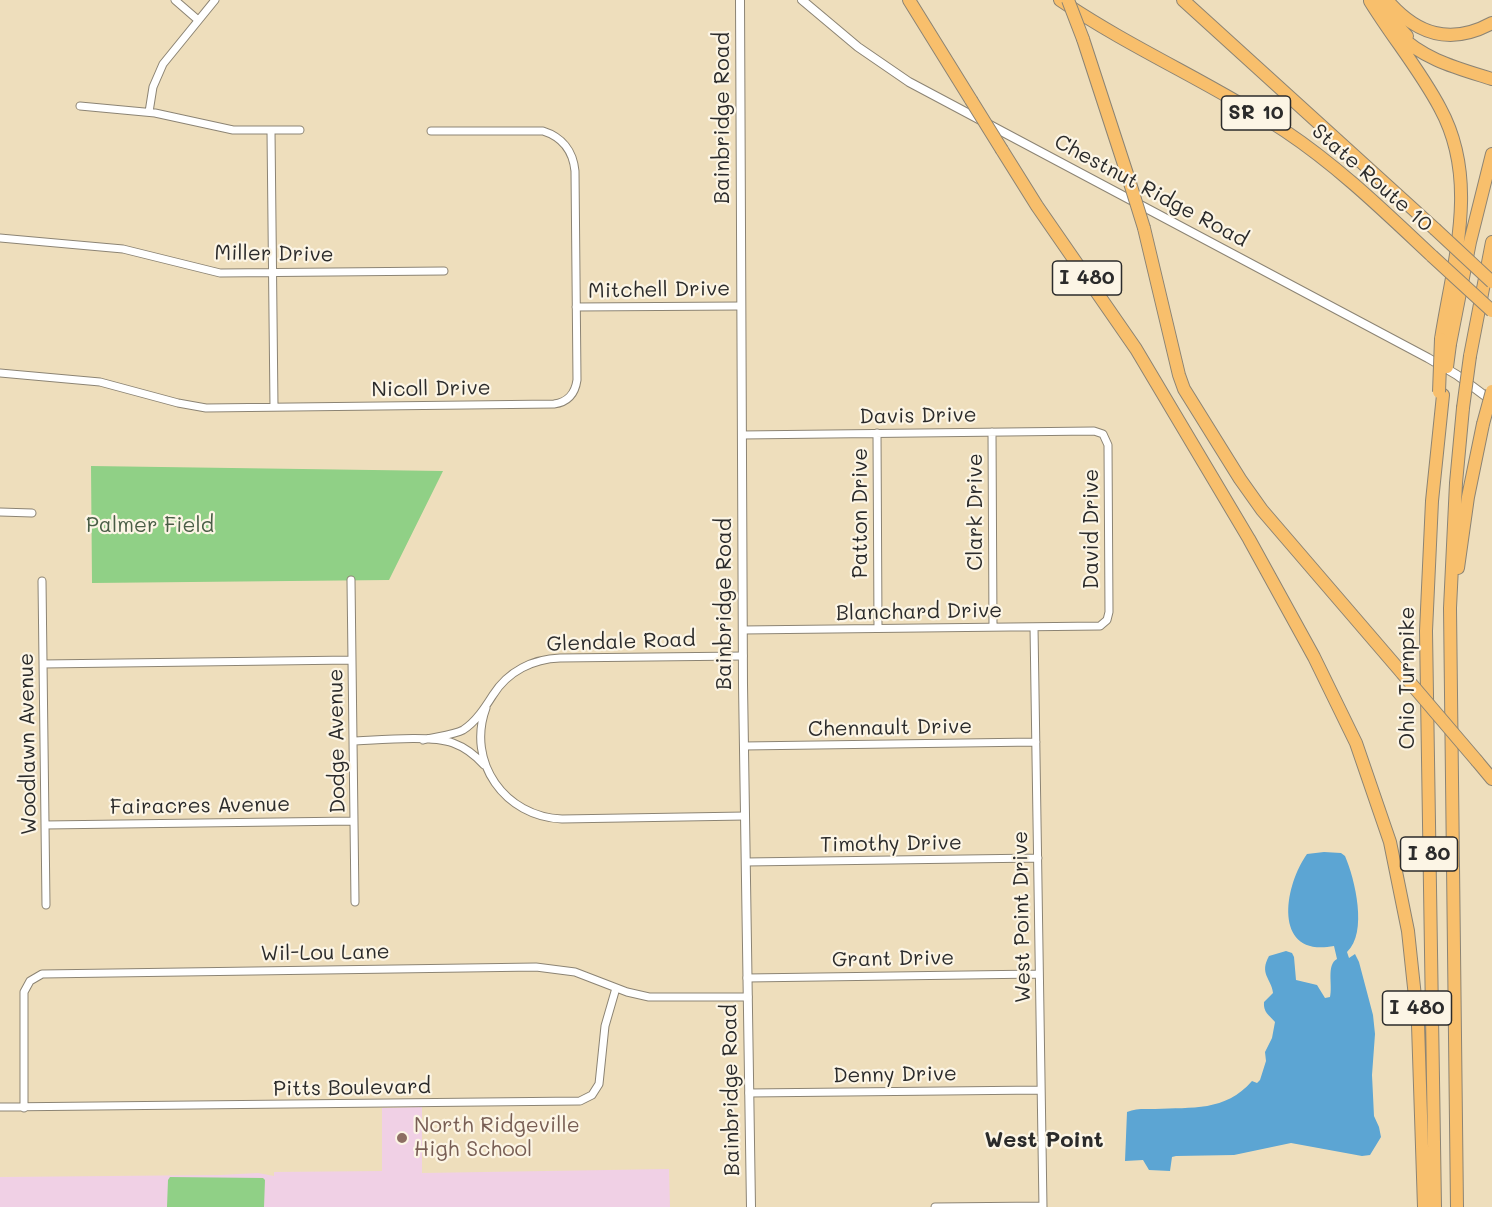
<!DOCTYPE html>
<html>
<head>
<meta charset="utf-8">
<style>
  body { margin:0 }
  canvas { display:block; background:#eedebc }
</style>
</head>
<body>
<canvas width="1492" height="1207"></canvas>
<script>
const g = document.querySelector('canvas').getContext('2d');
g.lineJoin = 'round';
function fillPath(path, color) { g.fillStyle = color; g.fill(path, 'evenodd'); }
function strokePath(path, color, width, dash) { g.strokeStyle = color; g.lineWidth = width; g.lineCap = dash ? 'butt' : 'round'; g.setLineDash(dash || []); g.stroke(path); }
function write(font, color, halo, rows, align = 'center') {
  g.font = font + ' Mali,sans-serif'; g.lineWidth = 4.5; g.setLineDash([]); g.textBaseline = 'middle'; g.strokeStyle = halo; g.fillStyle = color; for (const [text, x, y, turn = 0] of rows) {
    g.save(); g.translate(x, y); g.rotate((+turn || 0) * Math.PI / 180); g.textAlign = isNaN(turn) ? turn : align; if (halo) g.strokeText(text, 0, 0); g.fillText(text, 0, 0); g.restore();
  }
}
fillPath(new Path2D(`
  M422 1107V1173L669 1169 670 1207H0V1177L221 1175 258 1173 274 1176V1172L382 1171V1108Z`), '#f0d0e5');
fillPath(new Path2D(`
  M91 466 443 471 389 580 92 583Z
  M170 1177 263 1178 265 1180 264 1207H167L168 1180Z`), '#90d086');
fillPath(new Path2D(`
  M1324 852 1341 853 1345 856C1355 879 1368 933 1347 952L1349 958 1355 954 1359 962 1373 1015 1375 1034 1372 1075 1374 1116 1379 1127 1381 1137 1370 1155 1362 1156 1291 1143 1234 1155 1176 1156 1172 1157 1170 1171 1149 1170 1143 1160 1125 1161 1127 1112C1136 1108 1146 1109 1155 1109 1192 1107 1225 1112 1252 1081L1257 1083 1260 1080 1266 1061 1265 1052 1272 1038 1275 1022C1269 1015 1263 1012 1264 1002L1273 993C1271 978 1259 974 1269 956L1286 951 1292 953 1294 957 1296 980 1317 985 1325 998 1330 997C1333 985 1326 965 1337 959L1334 946C1273 958 1283 888 1307 854Z`), '#5ca5d3');
const minor = new Path2D(`
  M175 0 198 20
  M80 106 155 113 233 130H300
  M149 112 153 87 163 64 215 0
  M271 131 274 407
  M0 238 123 249 220 273 444 271
  M576 307 741 306
  M0 373 100 382 178 403 206 408 554 404C568 402 575 394 577 380L575 171C573 151 562 137 543 131H431
  M992 432 993 627
  M877 433 878 628
  M742 435 1094 431 1103 434 1108 445 1109 612 1107 620 1100 626 743 630
  M0 512 32 513
  M351 580 355 902
  M42 581 46 905
  M1034 627 1043 1207
  M43 664 352 660
  M486 708C466 762 505 817 562 819L745 816
  M423 740C433 737 454 735 463 730 476 722 486 706 493 695 508 671 533 659 560 658L743 656
  M353 741C378 740 431 735 453 743 464 747 476 756 484 765
  M744 746 1036 742
  M45 825 354 821
  M746 862 1038 858
  M747 978 1039 974
  M749 1093 1041 1090
  M0 1107 580 1101 592 1095 599 1084 605 1026 616 988
  M24 1108V992L30 981 42 974 536 967 575 972 627 992 649 997H748
  M935 1207 1043 1206`);
const tertiary = new Path2D(`
  M740 0 743 684 751 1207
  M802 0 858 47 909 82 1428 358 1457 375 1492 401`);
const motorway = new Path2D(`
  M909 0 971 100
  M1060 0C1132 49 1212 83 1285 131 1339 167 1385 212 1432 256
  M1183 0 1435 229
  M1381 0 1394 22 1407 36
  M1387 0C1416 34 1450 46 1492 23
  M1370 1C1392 37 1420 70 1440 108 1480 181 1453 262 1441 339
  M1397 33C1424 60 1457 68 1492 79
  M1083 39 1130 183
  M1002 150 1037 206 1136 349 1249 539 1314 657 1356 743 1390 842 1408 931 1418 1025 1424 1207
  M1144 228 1179 375 1184 389 1240 479 1262 510 1402 673
  M1450 344 1470 242 1492 154
  M1470 356 1492 242
  M1458 568 1468 497 1483 424
  M1477 761 1492 779
  M1435 1207 1426 631 1432 501 1443 395
  M1457 1207 1450 608 1456 483 1463 408`);
strokePath(minor, '#8c8474', 9);
strokePath(tertiary, '#8c8474', 10);
strokePath(motorway, '#8c8474', 14);
strokePath(minor, '#fff', 7);
strokePath(tertiary, '#fff', 8);
strokePath(motorway, '#f8bf6c', 12);
const motorwayBridge = new Path2D(`
  M1068 0 1083 39
  M971 100 1002 150
  M1130 183 1144 228
  M1435 229 1492 282
  M1432 256 1492 311
  M1447 367 1450 344
  M1439 392 1441 339
  M1463 408 1470 356
  M1483 424 1492 391
  M1402 673 1477 761`);
strokePath(motorwayBridge, '#8c8474', 14, []);
strokePath(motorwayBridge, '#f8bf6c', 12);
for (const [x, y, r, color] of [
  [402,1138,6,"#8d6e63"]
]) { const dot = new Path2D(); dot.arc(x, y, r, 0, 2 * Math.PI); g.fillStyle = color; g.fill(dot); strokePath(dot, '#fcf5e5', 2); }
for (const [x, y, w] of [
  [1256,113,69],
  [1087,278,69],
  [1429,854,57],
  [1417,1008,69]
]) { const box = new Path2D(); box.roundRect(x - w / 2, y - 17, w, 34, 4.5); g.fillStyle = '#fcf5e5'; g.fill(box); strokePath(box, '#2b2b2b', 1.5); }
write('bold 20px', '#2b2b2b', null, [
  ["SR 10",1256,113],
  ["I 480",1087,278],
  ["I 80",1429,854],
  ["I 480",1417,1008]
]);
write('21px', '#2b2b2b', '#fcf5e5', [
  ["Bainbridge Road",723,118,-90],
  ["State Route 10",1372,178,41],
  ["Chestnut Ridge Road",1151,191,28],
  ["Miller Drive",274,254,1],
  ["Mitchell Drive",659,290,-1],
  ["Nicoll Drive",431,389,-1],
  ["Davis Drive",918,416,-1],
  ["Clark Drive",976,512,-90],
  ["Patton Drive",861,513,-90],
  ["David Drive",1092,529,-90],
  ["Bainbridge Road",725,604,-90],
  ["Blanchard Drive",919,612,-1],
  ["Glendale Road",621,642,-2],
  ["Ohio Turnpike",1408,678,-90],
  ["Chennault Drive",890,728,-1],
  ["Dodge Avenue",337,741,-91],
  ["Woodlawn Avenue",28,744,-91],
  ["Fairacres Avenue",200,806,-1],
  ["Timothy Drive",891,844,-1],
  ["West Point Drive",1022,917,-91],
  ["Wil-Lou Lane",325,953,-1],
  ["Grant Drive",893,959,-1],
  ["Denny Drive",895,1075,-1],
  ["Pitts Boulevard",352,1088,-1],
  ["Bainbridge Road",731,1090,-91]
]);
write('21px', '#495d46', '#fcf5e5', [
  ["Palmer Field",150,526]
]);
write('21px', '#785e54', '#fcf5e5', [
  ["North Ridgeville",414,1126],
  ["High School",414,1150]
], 'left');
write('bold 22px', '#2b2b2b', '#fcf5e5', [
  ["West Point",1044,1140]
]);
</script>
</body>
</html>
